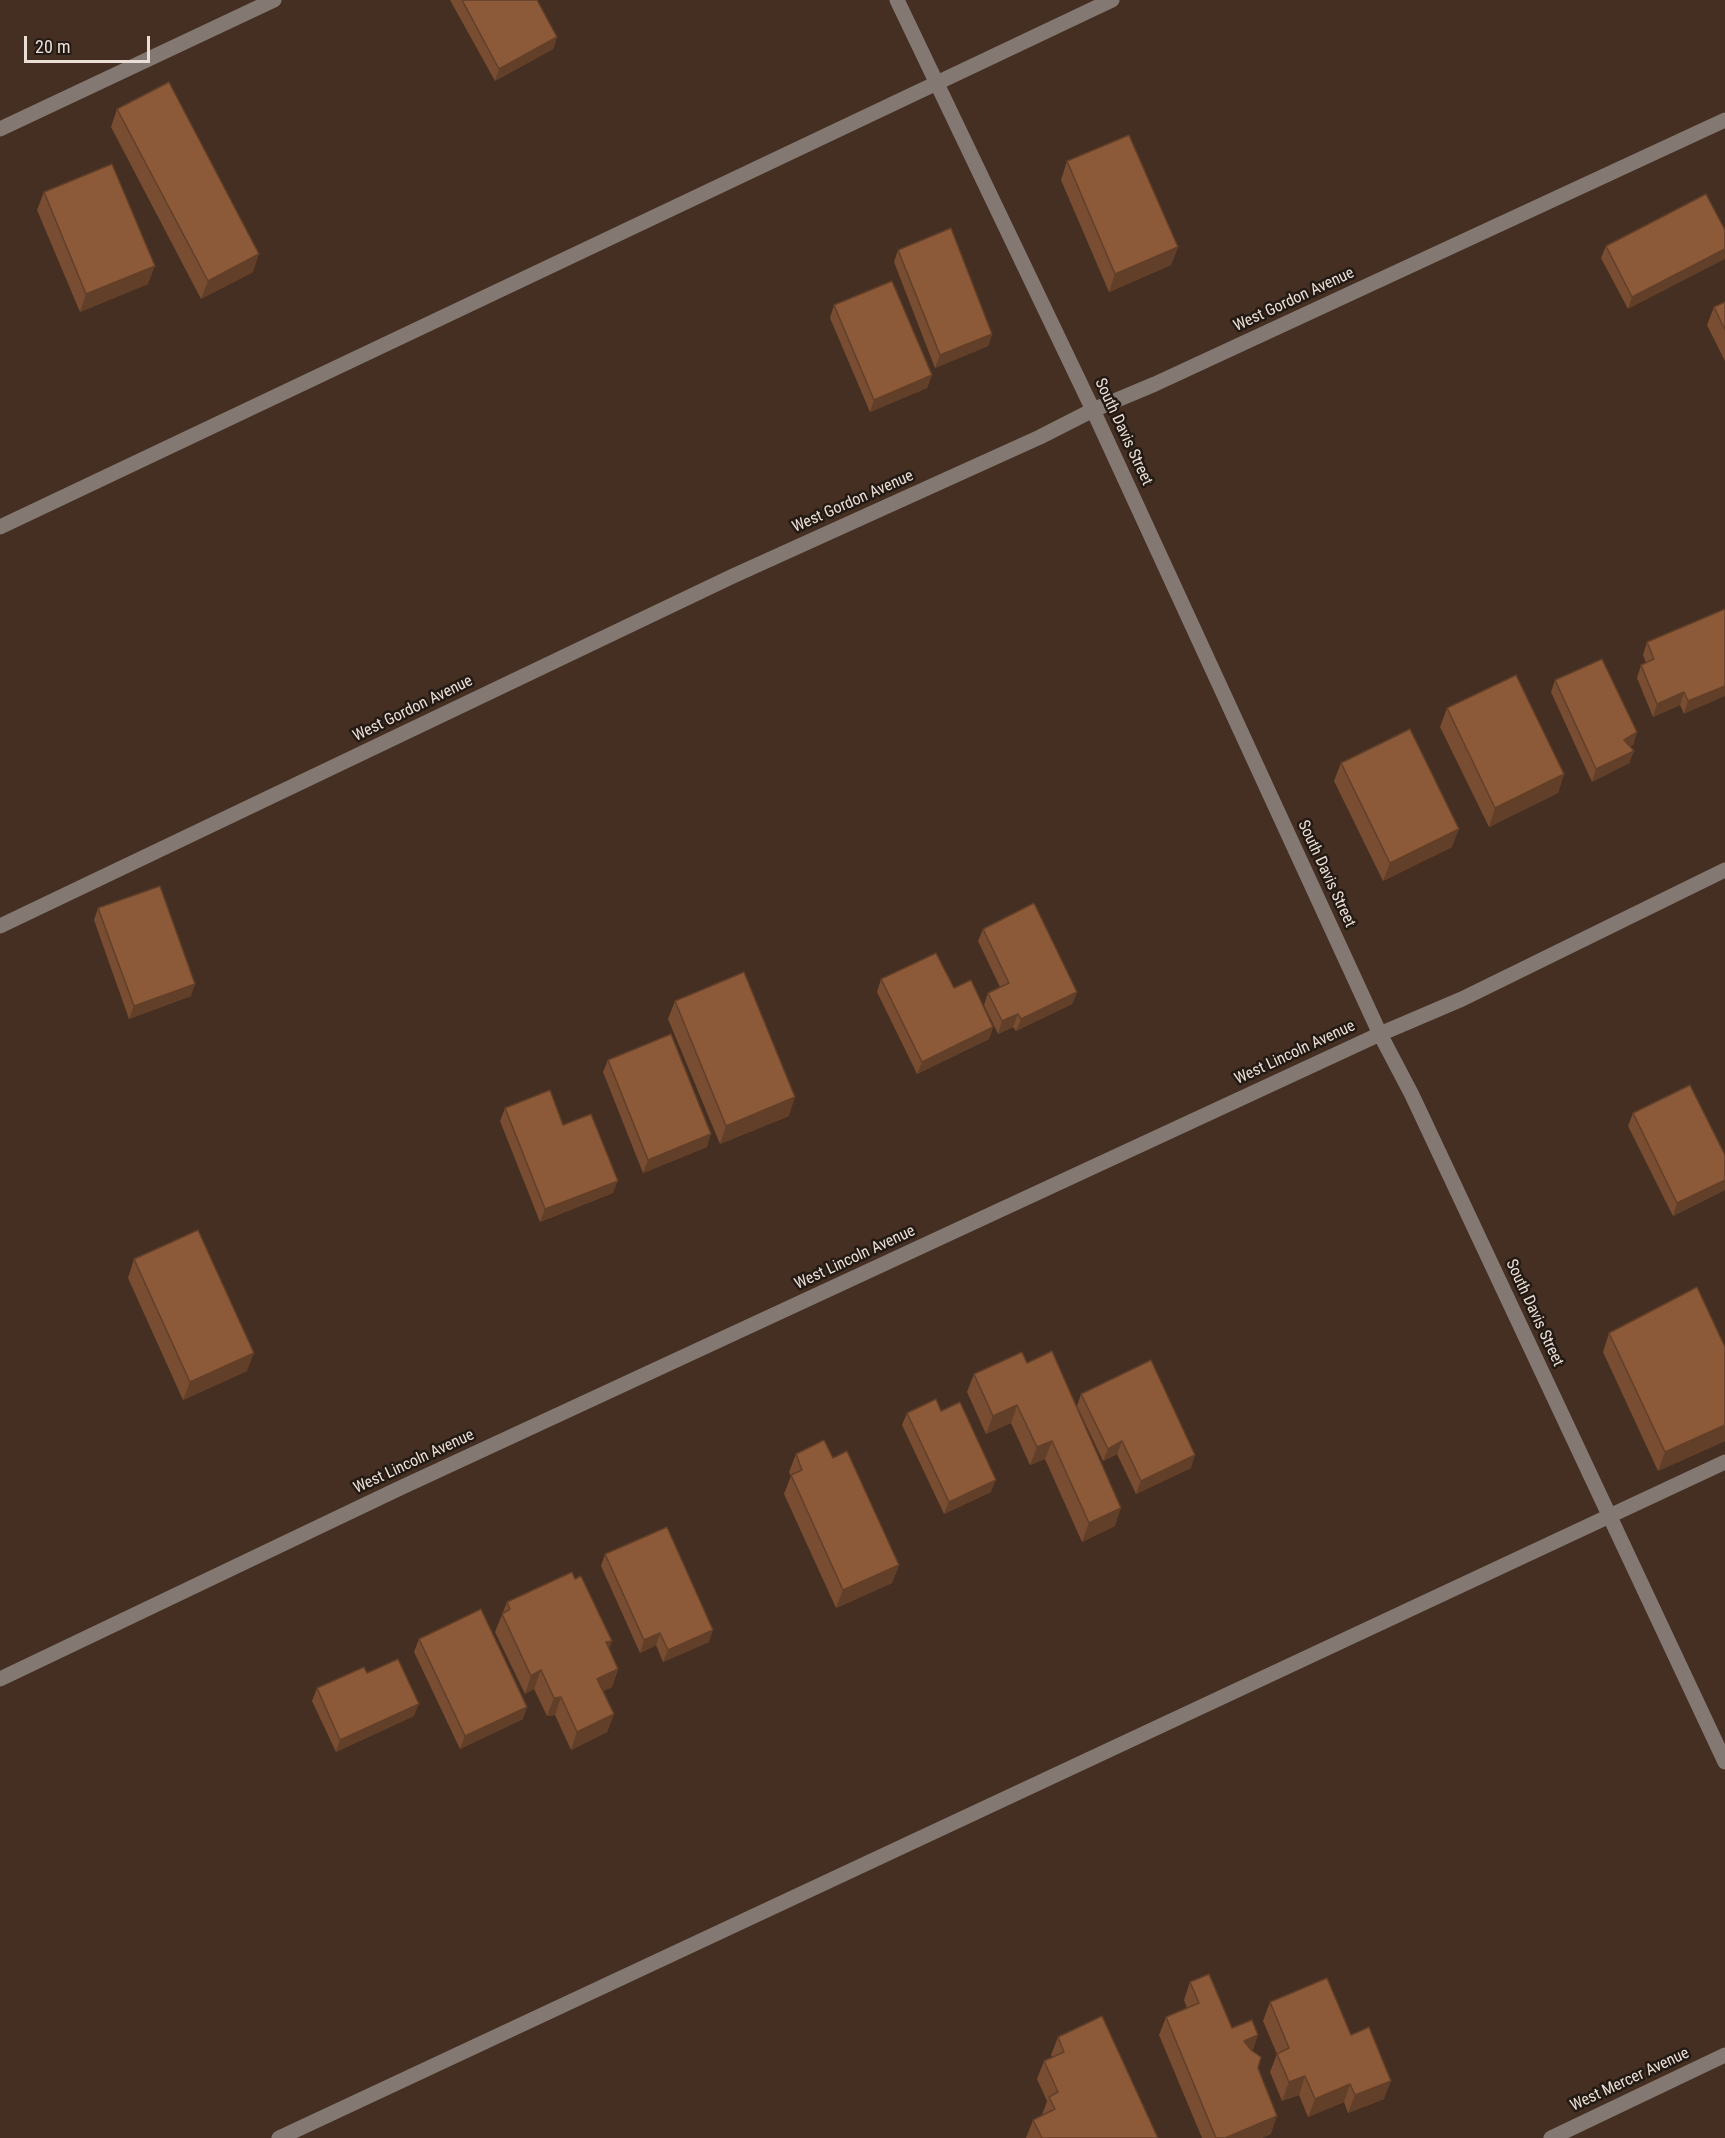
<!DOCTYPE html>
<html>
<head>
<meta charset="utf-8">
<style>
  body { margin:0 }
  #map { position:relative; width:1725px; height:2138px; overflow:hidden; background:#442f22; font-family:"Roboto Condensed",sans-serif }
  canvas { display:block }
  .scale { position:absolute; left:24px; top:36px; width:126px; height:27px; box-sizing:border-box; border:3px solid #ebded6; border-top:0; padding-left:8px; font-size:18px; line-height:21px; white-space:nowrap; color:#ebded6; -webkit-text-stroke:4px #231a14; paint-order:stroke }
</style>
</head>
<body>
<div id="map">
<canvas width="1725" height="2138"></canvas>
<div class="scale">20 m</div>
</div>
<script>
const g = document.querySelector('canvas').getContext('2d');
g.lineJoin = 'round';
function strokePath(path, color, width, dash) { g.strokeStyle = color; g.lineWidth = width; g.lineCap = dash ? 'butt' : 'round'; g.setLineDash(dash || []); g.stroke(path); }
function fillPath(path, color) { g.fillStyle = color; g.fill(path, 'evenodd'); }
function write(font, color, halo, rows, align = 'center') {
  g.font = font + ' "Roboto Condensed",sans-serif'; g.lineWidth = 5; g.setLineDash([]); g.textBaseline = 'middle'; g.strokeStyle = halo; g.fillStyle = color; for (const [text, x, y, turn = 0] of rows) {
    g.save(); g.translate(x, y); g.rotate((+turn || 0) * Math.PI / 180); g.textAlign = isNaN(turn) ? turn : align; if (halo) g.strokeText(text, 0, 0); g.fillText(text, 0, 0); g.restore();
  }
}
strokePath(new Path2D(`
  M897 0 1093 410 1380 1034 1412 1095 1725 1762
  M0 129 274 0
  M0 527 1112 0
  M0 926 733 576 1040 437 1093 410 1155 384 1725 120
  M0 1679 398 1489 1380 1034 1462 999 1725 870
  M279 2138 1725 1462
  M1551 2138 1725 2055`), '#847972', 15);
fillPath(new Path2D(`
  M450 0H537L557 37 553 49 495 81Z
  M117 109 253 272 201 299 111 127Z
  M1067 161 1178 247 1171 265 1109 292 1061 180Z
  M44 192 148 284 80 312 37 210Z
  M1706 194 1628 309 1601 258 1606 246Z
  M898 250 992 334 988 346 935 368 894 262Z
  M1725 302V361L1707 325 1714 307Z
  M834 305 932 375 927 388 870 412 830 318Z
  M1725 609 1684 714 1680 705 1653 717 1637 678 1641 665 1646 663 1643 655 1647 642Z
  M1555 680 1637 732 1633 745 1630 746 1634 751 1629 763 1592 782 1551 692Z
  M1447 708 1564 774 1558 793 1489 827 1440 727Z
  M1341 763 1452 847 1383 881 1334 781Z
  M98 908 191 996 129 1019 94 920Z
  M983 929 1077 992 1072 1004 1016 1031 1013 1027 998 1034 984 1005 988 993 1000 987 978 941Z
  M881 979 954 988 993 1027 989 1039 917 1074 877 992Z
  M675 1001 789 1116 720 1144 668 1019Z
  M608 1060 707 1147 643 1173 603 1072Z
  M505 1108 563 1125 613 1193 540 1222 500 1121Z
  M1633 1113 1725 1155V1190L1673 1216 1628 1126Z
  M134 1259 247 1371 183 1400 128 1278Z
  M1609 1333 1725 1347V1441L1658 1471 1603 1352Z
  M1027 1363 1115 1526 1082 1542 1045 1459 1030 1465 1011 1423 986 1434 967 1392 974 1374Z
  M1081 1394 1191 1468 1136 1494 1117 1454 1103 1461 1077 1406Z
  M941 1411 991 1492 944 1514 902 1425 907 1413Z
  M796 1454 833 1458 899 1565 892 1583 836 1608 784 1494 791 1476 789 1472Z
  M605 1554 709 1642 663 1662 656 1645 640 1653 601 1566Z
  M507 1602 609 1649 618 1669 612 1687 603 1691 614 1714 607 1732 571 1750 555 1715 547 1716 534 1689 525 1694 495 1632Z
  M419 1639 523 1719 460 1749 414 1652Z
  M367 1673 414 1716 336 1752 312 1701 317 1688Z
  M1190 1982 1252 2051 1258 2068 1271 2134 1261 2138H1202L1159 2035 1166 2017 1187 2008 1184 2000Z
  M1270 2002 1384 2099 1348 2113 1344 2102 1308 2117 1299 2095 1282 2101 1270 2072 1277 2054 1263 2021Z
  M1058 2037 1158 2138H1026L1033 2120 1042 2115 1047 2101 1037 2079 1044 2061 1052 2057 1051 2055Z`), '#784d31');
fillPath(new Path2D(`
  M557 37 553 49 495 81 499 69Z
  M1178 247 1171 265 1109 292 1115 274Z
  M1725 249V259L1628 309 1632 297Z
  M259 254 253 272 201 299 208 281Z
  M155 266 148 284 80 312 86 294Z
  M992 334 988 346 935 368 940 355Z
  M932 375 927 388 870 412 874 400Z
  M1725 686V696L1684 714 1688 701Z
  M1684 692 1680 705 1653 717 1657 704Z
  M1637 732 1633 745 1620 752 1624 740Z
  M1634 751 1629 763 1592 782 1596 769Z
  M1564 774 1558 793 1489 827 1495 808Z
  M1459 829 1452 847 1383 881 1390 863Z
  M195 984 191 996 129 1019 134 1006Z
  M1077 992 1072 1004 1016 1031 1021 1019Z
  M1018 1014 1013 1027 998 1034 1002 1021Z
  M993 1027 989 1039 917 1074 922 1062Z
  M795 1097 789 1116 720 1144 726 1126Z
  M711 1134 707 1147 643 1173 648 1160Z
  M1725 1180V1190L1673 1216 1677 1203Z
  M618 1181 613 1193 540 1222 545 1209Z
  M254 1353 247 1371 183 1400 190 1382Z
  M1017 1405 1011 1423 986 1434 993 1416Z
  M1725 1425V1441L1658 1471 1665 1452Z
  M1052 1441 1045 1459 1030 1465 1037 1447Z
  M1122 1441 1117 1454 1103 1461 1108 1449Z
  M1195 1455 1191 1468 1136 1494 1141 1481Z
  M996 1480 991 1492 944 1514 949 1502Z
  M1121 1508 1115 1526 1082 1542 1089 1523Z
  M899 1565 892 1583 836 1608 843 1590Z
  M713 1630 709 1642 663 1662 668 1650Z
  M660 1633 656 1645 640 1653 644 1640Z
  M612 1641 605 1659 606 1642Z
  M618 1669 612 1687 591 1697 597 1679Z
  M541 1670 534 1689 525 1694 531 1676Z
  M561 1697 555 1715 547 1716 554 1698Z
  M419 1704 414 1716 336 1752 340 1740Z
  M527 1707 523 1719 460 1749 465 1736Z
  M614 1714 607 1732 571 1750 577 1732Z
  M1258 2035 1252 2053 1244 2041Z
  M1305 2076 1299 2095 1282 2101 1289 2082Z
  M1391 2081 1384 2099 1348 2113 1355 2095Z
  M1350 2084 1344 2102 1308 2117 1315 2099Z
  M1277 2116 1271 2134 1261 2138H1225Z`), '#623f28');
const building = new Path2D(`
  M462 0H537L557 37 499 69Z
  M169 82 259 254 208 281 117 109Z
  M1129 135 1178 247 1115 274 1067 161Z
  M112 164 155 266 86 294 44 192Z
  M1706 194 1725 230V249L1632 297 1606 246Z
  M951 228 992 334 940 355 898 250Z
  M892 281 932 375 874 400 834 305Z
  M1725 302V330L1714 307Z
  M1725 609V686L1688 701 1684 692 1657 704 1641 665 1654 659 1647 642Z
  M1602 659 1637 732 1624 740 1634 751 1596 769 1555 680Z
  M1516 675 1564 774 1495 808 1447 708Z
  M1410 729 1459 829 1390 863 1341 763Z
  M160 886 195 984 134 1006 98 908Z
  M1034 903 1077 992 1021 1019 1018 1014 1002 1021 988 993 1009 983 983 929Z
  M936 953 954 988 971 980 993 1027 922 1062 881 979Z
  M744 972 795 1097 726 1126 675 1001Z
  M671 1034 711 1134 648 1160 608 1060Z
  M1690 1085 1725 1155V1180L1677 1203 1633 1113Z
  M550 1090 563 1125 591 1114 618 1181 545 1209 505 1108Z
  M198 1230 254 1353 190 1382 134 1259Z
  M1697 1287 1725 1347V1425L1665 1452 1609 1333Z
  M1052 1351 1121 1508 1089 1523 1052 1441 1037 1447 1017 1405 993 1416 974 1374 1022 1352 1027 1363Z
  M1151 1360 1195 1455 1141 1481 1122 1441 1108 1449 1081 1394Z
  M936 1399 941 1411 960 1402 996 1480 949 1502 907 1413Z
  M824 1440 833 1458 847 1451 899 1565 843 1590 791 1475 802 1470 796 1454Z
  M667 1527 713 1630 668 1650 660 1633 644 1640 605 1554Z
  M572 1572 575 1579 581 1576 612 1641 606 1642 618 1669 597 1679 614 1714 577 1732 561 1697 554 1698 541 1670 531 1676 502 1614 510 1609 507 1602Z
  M481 1609 527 1707 465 1736 419 1639Z
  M398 1659 419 1704 340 1740 317 1688 364 1667 367 1673Z
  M1209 1974 1232 2028 1252 2020 1258 2035 1244 2041 1251 2050 1261 2057 1258 2068 1277 2116 1225 2138H1216L1166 2017 1199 2003 1190 1982Z
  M1327 1978 1351 2035 1369 2027 1391 2081 1355 2095 1350 2084 1315 2099 1305 2076 1289 2082 1277 2054 1289 2048 1270 2002Z
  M1102 2016 1158 2138H1042L1033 2120 1055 2109 1049 2097 1058 2092 1044 2061 1064 2052 1058 2037Z`);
fillPath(building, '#8c5a39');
strokePath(building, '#623f28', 1.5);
write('16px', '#ebded6', '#231a14', [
  ["West Gordon Avenue",1294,300,-25],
  ["South Davis Street",1123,432,65],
  ["West Gordon Avenue",853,502,-24],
  ["West Gordon Avenue",413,709,-26],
  ["South Davis Street",1326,874,65],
  ["West Lincoln Avenue",1295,1053,-25],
  ["West Lincoln Avenue",855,1258,-25],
  ["South Davis Street",1534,1313,65],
  ["West Lincoln Avenue",414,1462,-25],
  ["West Mercer Avenue",1630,2080,-25]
]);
</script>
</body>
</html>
